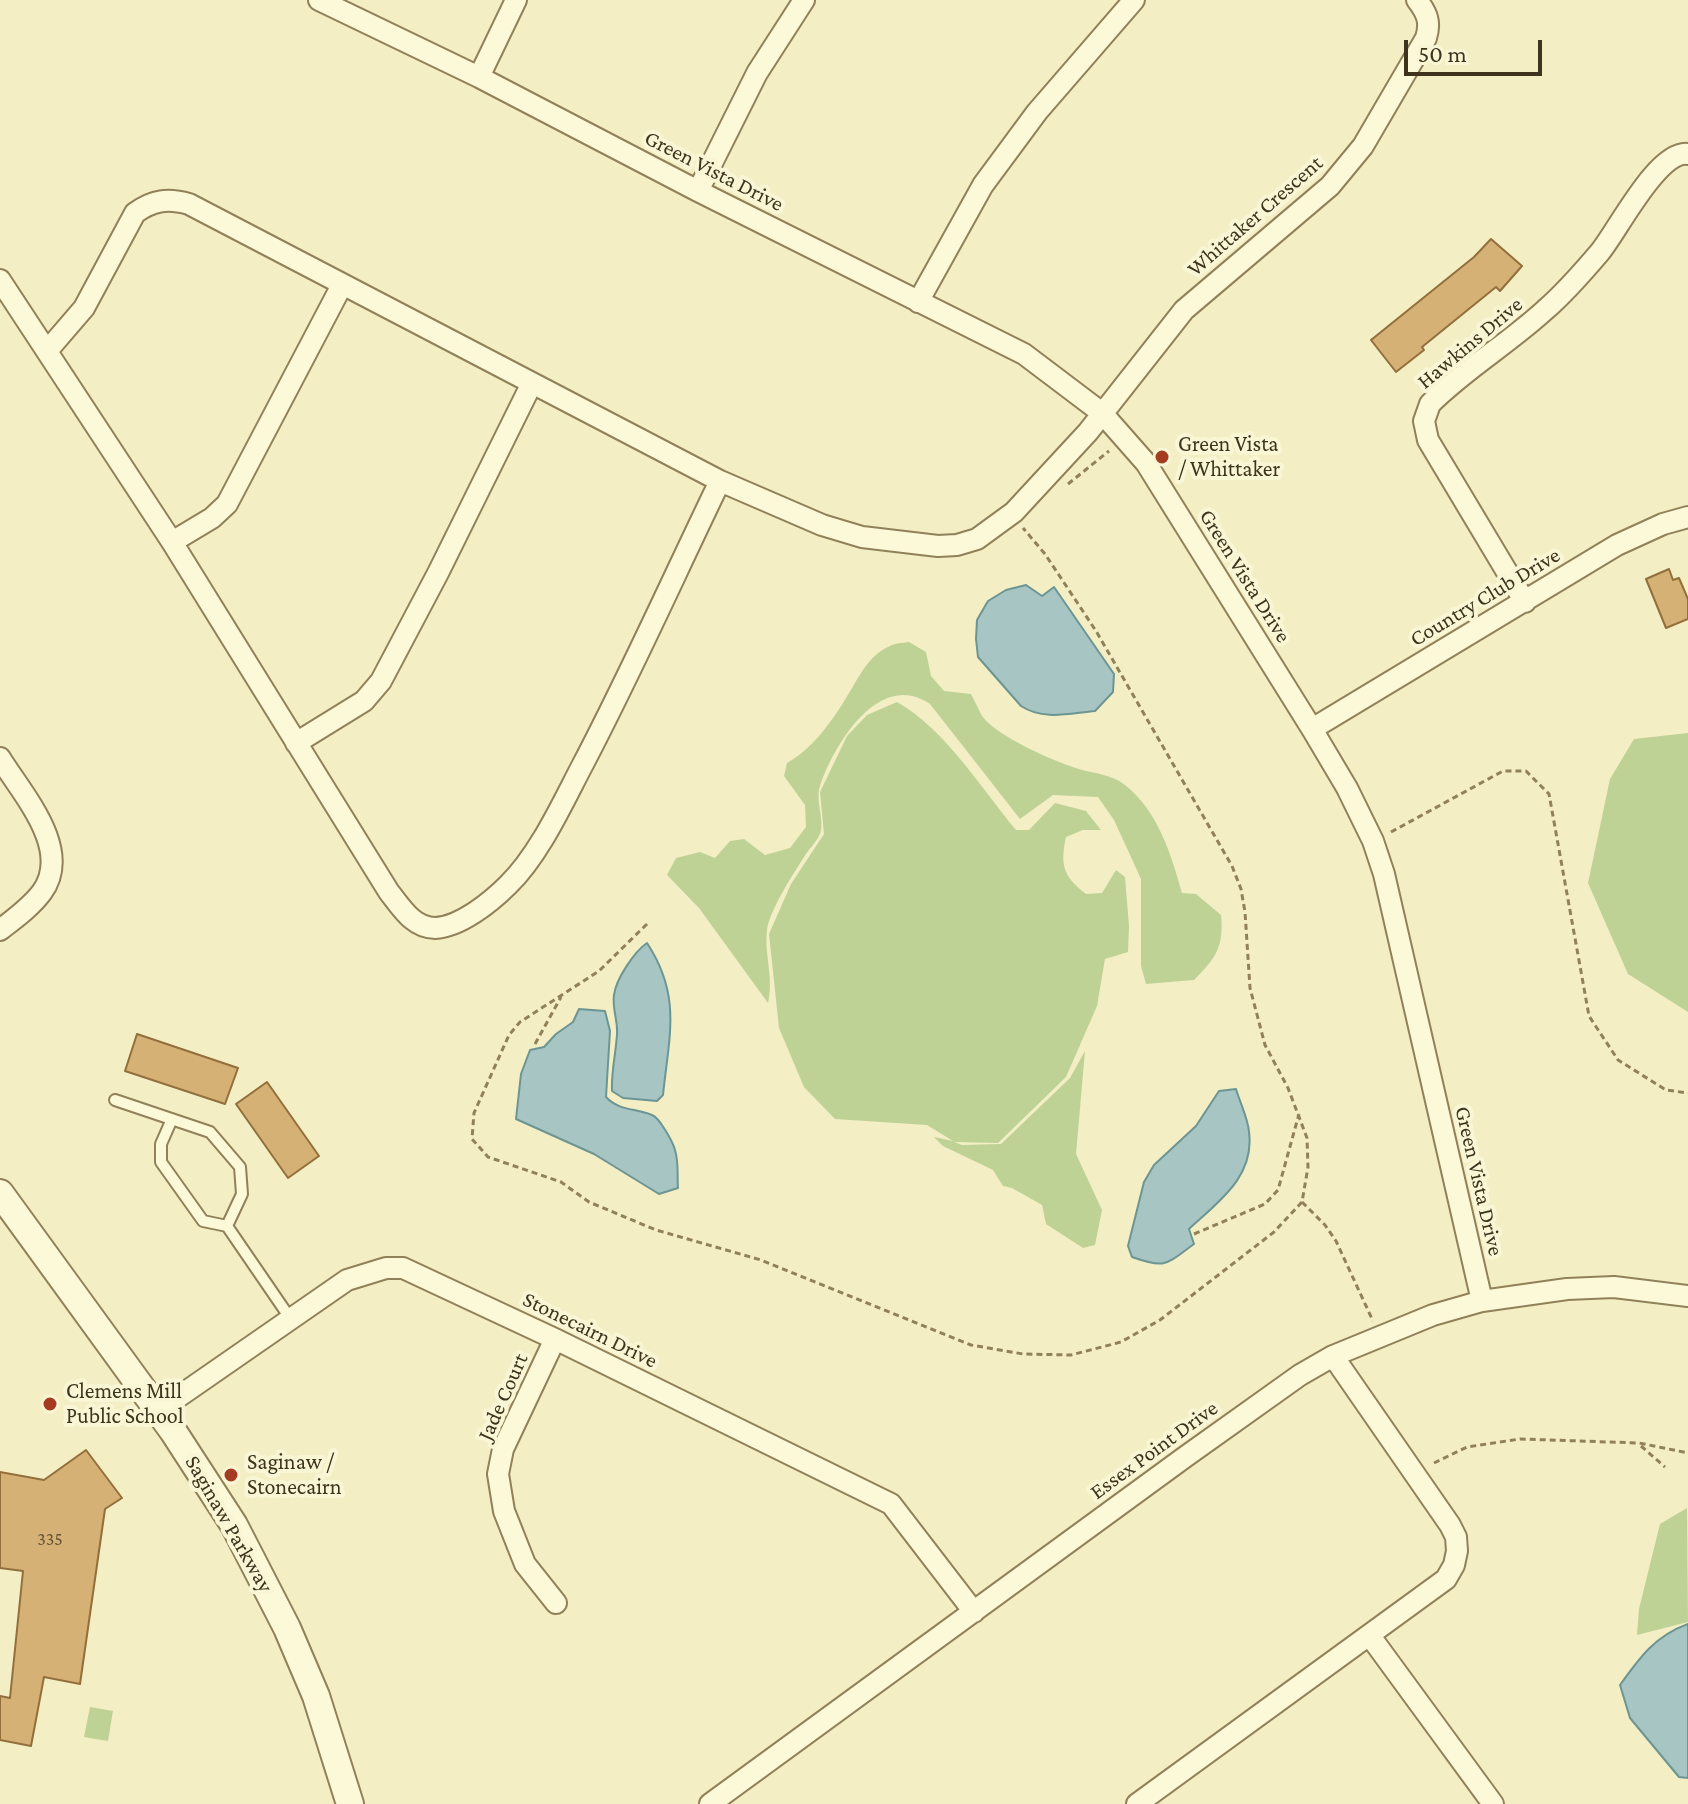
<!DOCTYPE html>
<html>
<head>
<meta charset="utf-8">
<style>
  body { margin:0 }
  #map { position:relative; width:1688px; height:1804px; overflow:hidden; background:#f3eec4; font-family:"Crimson Pro",serif }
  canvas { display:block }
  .scale { position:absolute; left:1404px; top:40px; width:138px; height:36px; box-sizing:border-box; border:4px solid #3e341e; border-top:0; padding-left:10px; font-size:24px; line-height:28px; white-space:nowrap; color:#3e341e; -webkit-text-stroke:6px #f9f6d5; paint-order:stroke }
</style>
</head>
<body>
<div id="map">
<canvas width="1688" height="1804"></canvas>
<div class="scale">50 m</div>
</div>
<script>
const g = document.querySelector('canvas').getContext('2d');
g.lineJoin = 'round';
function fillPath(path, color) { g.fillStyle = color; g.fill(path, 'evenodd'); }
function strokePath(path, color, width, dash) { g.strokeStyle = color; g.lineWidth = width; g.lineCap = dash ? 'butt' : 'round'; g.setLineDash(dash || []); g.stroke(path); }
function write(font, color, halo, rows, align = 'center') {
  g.font = font + ' "Crimson Pro",serif'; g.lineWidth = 8; g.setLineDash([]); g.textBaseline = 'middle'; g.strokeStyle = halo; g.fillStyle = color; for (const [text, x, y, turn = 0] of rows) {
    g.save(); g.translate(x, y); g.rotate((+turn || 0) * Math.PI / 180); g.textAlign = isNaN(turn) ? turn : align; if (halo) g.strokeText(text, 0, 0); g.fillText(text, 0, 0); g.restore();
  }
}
fillPath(new Path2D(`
  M909 642 926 652 931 676 944 691 971 694C975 701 978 709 982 716 996 736 1055 762 1079 769 1095 774 1111 774 1125 785 1158 811 1171 854 1182 893L1196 894 1221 915C1224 947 1216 958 1194 980L1146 984 1141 966V879L1114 820 1098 797 1053 795 1020 819 930 704C879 669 834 745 820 786 815 800 825 820 820 834 817 841 810 848 806 854 795 871 769 911 767 930 764 955 774 977 768 1003L699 908 667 875 676 858 700 852 715 858 730 841 744 839 765 855 790 848 806 827 805 805 784 776 787 763C812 749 831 723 846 698 859 678 867 656 890 646 895 643 903 643 909 642Z
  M897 702C945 729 981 788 1016 830H1029L1055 803 1086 811 1101 830H1083L1066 837C1060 865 1063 876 1086 894L1102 893 1116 870 1125 877 1129 926 1128 952 1105 959 1097 1006 1066 1077 998 1143 954 1142 962 1145 1001 1144 1070 1078 1085 1051 1076 1154 1102 1210 1095 1245 1083 1248 1046 1224 1042 1205 1012 1188 1003 1186 993 1170 943 1146 934 1137 953 1141 927 1125 835 1119 804 1087 779 1028 769 934 791 884 824 834 820 792 847 736 867 715Z
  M1688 733V1012L1628 974 1588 883 1610 779 1634 739Z
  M1687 1508 1688 1622 1637 1635 1639 1609 1660 1524Z
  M90 1707 113 1711 108 1741 84 1737Z`), '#bfd296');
const water = new Path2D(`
  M1026 585 1042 596 1054 587 1114 674 1113 692 1095 711C1070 713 1044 721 1021 706L978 657 976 639 977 620 988 601 1006 590Z
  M647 943C682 996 669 1036 663 1095L657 1101 623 1098 612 1091C611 1072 616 1053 617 1034 618 1021 612 1008 614 995 616 979 634 952 647 943Z
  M579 1009 605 1011 610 1031 606 1097C619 1111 635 1108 652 1115 659 1117 673 1142 675 1150 679 1162 677 1177 678 1188L659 1194 594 1154 516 1119 521 1074 530 1050 544 1047 556 1034 573 1022Z
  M1236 1089C1240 1103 1248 1118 1249 1132 1255 1177 1218 1202 1189 1229L1194 1244C1165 1265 1166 1269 1132 1257L1128 1246 1144 1182 1154 1165 1196 1126 1219 1091Z
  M1688 1624V1778L1679 1777 1630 1718 1620 1685C1640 1657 1655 1636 1688 1624Z`);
fillPath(water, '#a6c5c3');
strokePath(water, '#6c9593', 2);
const building = new Path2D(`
  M1491 239 1522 266 1500 291 1496 287 1422 347 1424 350 1396 372 1371 340 1474 257Z
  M1669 569 1673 580 1679 578 1688 599V619L1666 628 1646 579Z
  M137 1034 238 1068 225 1104 125 1071Z
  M267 1082 319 1156 288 1178 236 1104Z
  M86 1450 122 1498 105 1509 80 1684 44 1677 31 1746 0 1740V1696L10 1698 23 1571 0 1568V1472L44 1480Z`);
fillPath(building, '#d5b176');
strokePath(building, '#926f3b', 2);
const service = new Path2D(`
  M115 1100 210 1132 240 1167 242 1194 227 1226 290 1318
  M172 1119 161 1144V1162L203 1221 227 1226`);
const minor = new Path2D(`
  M319 0 479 77 698 191 1024 354 1102 413 1146 463 1312 729 1347 788 1373 841 1384 874 1482 1301
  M479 77 516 0
  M698 191 757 73 804 0
  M0 280 172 542 389 892C401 907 413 928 435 928 460 927 491 902 508 885 539 855 562 804 582 766 631 673 674 576 720 481
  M918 302 983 185 1037 112 1134 0
  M47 351 84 308 135 213C153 200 168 198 189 204L720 481 822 525 862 537 938 546 957 545 977 539 1014 512 1088 432 1184 310 1330 186 1363 146 1426 38C1431 22 1427 13 1417 0
  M172 542 212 518 227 504 342 285
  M1525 602 1428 440 1424 421 1430 404C1465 369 1508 344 1545 310 1565 293 1583 272 1600 252 1618 230 1658 150 1688 154
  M1312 729 1617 545 1663 524 1688 517
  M296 743 364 701 381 681 438 573 532 383
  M0 758C22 794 73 849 42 892 31 907 14 919 0 930
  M555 1339 503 1449 498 1474 504 1511 525 1564 556 1603
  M158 1411 347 1280 386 1268H403L555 1339 891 1504 974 1612
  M1370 1636 1493 1804
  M710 1804 1185 1457 1300 1375 1333 1356 1433 1315 1482 1301 1567 1289 1614 1287 1688 1296
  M1137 1804 1446 1579 1454 1565 1457 1551 1456 1537 1450 1525 1333 1356`);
const tertiary = new Path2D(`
  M0 1193 173 1431 234 1525 287 1628 316 1696 350 1804`);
strokePath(service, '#908158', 14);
strokePath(minor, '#908158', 24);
strokePath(tertiary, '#908158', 30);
strokePath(new Path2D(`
  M1068 484 1109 451
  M1391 832 1503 771H1526L1549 794 1589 1016 1618 1060 1666 1090 1688 1093
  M647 924 599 971 520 1022 509 1035 474 1113 472 1139 488 1157 561 1182 589 1202 656 1230 761 1260 971 1345 1023 1354 1071 1355 1121 1342 1160 1320 1274 1232 1302 1202 1308 1167 1307 1138 1288 1088 1265 1045 1250 988 1245 912 1241 889 1232 866 1096 631 1045 554 1023 528
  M535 1044 561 997
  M1302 1202 1325 1225 1336 1241 1373 1321
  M1194 1234 1265 1204 1278 1190 1299 1114
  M1641 1446 1665 1467
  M1434 1463 1467 1447 1520 1439 1639 1443 1688 1453`), '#908158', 3, [6, 4]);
strokePath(service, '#fcf9d9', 10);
strokePath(minor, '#fcf9d9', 20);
strokePath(tertiary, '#fcf9d9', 26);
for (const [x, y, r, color] of [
  [1162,457,8,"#a53b21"],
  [50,1404,8,"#a53b21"],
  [231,1475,8,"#a53b21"]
]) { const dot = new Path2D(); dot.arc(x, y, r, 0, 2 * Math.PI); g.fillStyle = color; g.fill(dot); strokePath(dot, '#f9f6d5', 3); }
write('18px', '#645334', null, [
  ["335",50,1539]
]);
write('22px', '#3e341e', '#f9f6d5', [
  ["Green Vista Drive",714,171,27],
  ["Whittaker Crescent",1255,216,-41],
  ["Hawkins Drive",1470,343,-40],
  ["Green Vista Drive",1245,576,58],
  ["Country Club Drive",1485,597,-31],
  ["Green Vista Drive",1479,1181,77],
  ["Stonecairn Drive",590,1330,26],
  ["Jade Court",503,1397,-66],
  ["Essex Point Drive",1154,1450,-36],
  ["Saginaw Parkway",229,1524,60]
]);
write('22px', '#3e341e', '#f9f6d5', [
  ["Green Vista",1178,444],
  ["/ Whittaker",1178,469],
  ["Clemens Mill",66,1391],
  ["Public School",66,1416],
  ["Saginaw /",247,1462],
  ["Stonecairn",247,1487]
], 'left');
</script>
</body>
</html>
